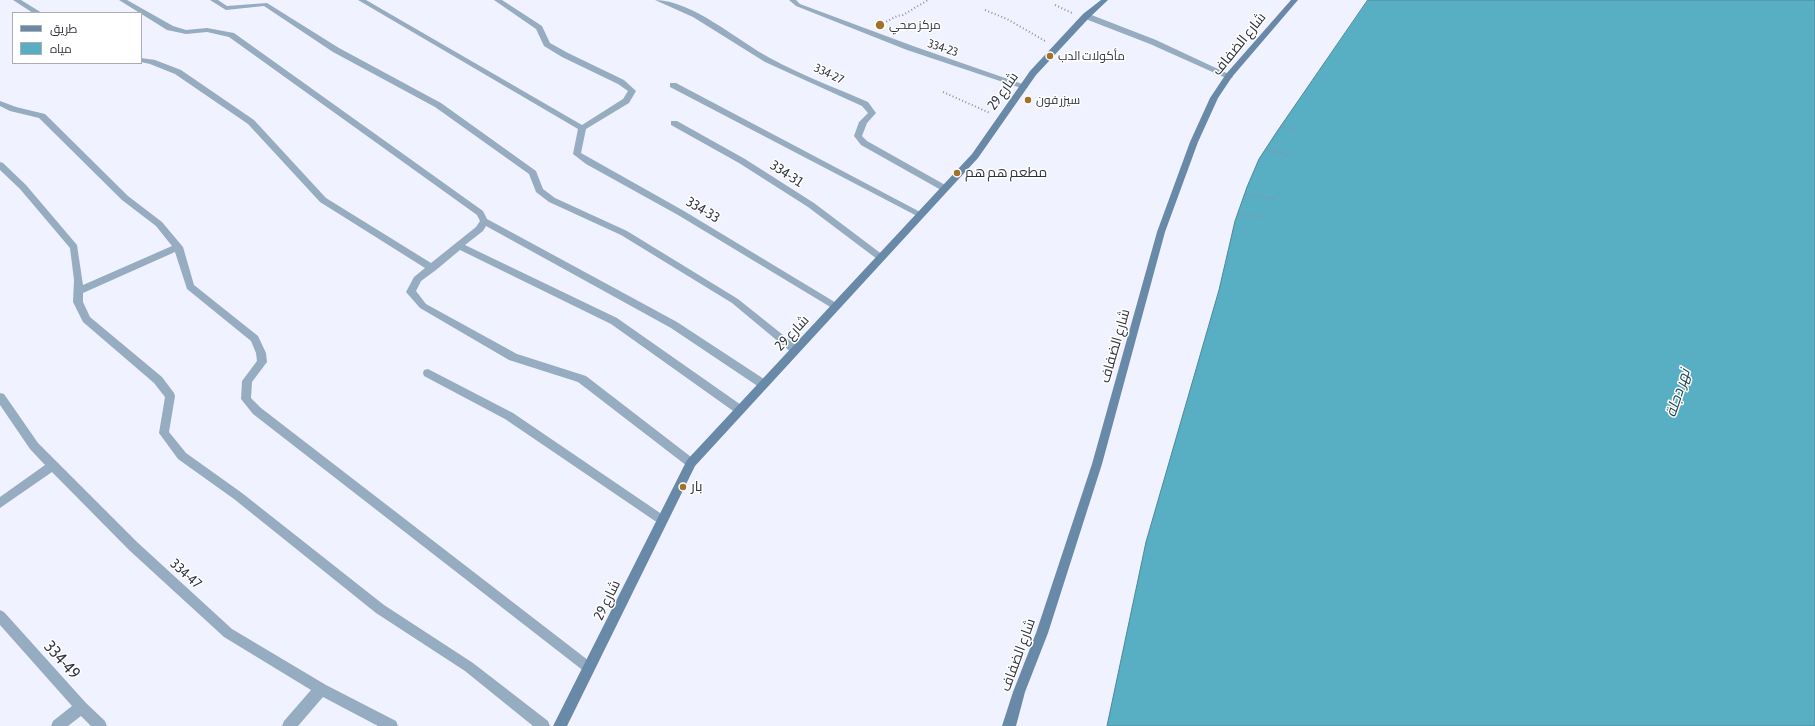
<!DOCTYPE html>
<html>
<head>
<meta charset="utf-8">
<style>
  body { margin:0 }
  #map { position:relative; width:1815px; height:726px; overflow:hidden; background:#f0f2ff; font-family:"Asap Condensed",Cairo,sans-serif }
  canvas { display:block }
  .legend { position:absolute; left:12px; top:12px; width:130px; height:52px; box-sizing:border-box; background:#fff; border:1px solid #acadb1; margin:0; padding:5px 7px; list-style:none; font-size:12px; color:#2f313c }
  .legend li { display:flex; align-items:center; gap:8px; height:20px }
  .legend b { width:20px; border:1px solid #acadb1 }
</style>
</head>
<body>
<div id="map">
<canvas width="1815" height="726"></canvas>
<ul class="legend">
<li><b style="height:5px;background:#6889a8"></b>طريق</li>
<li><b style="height:11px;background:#58aec3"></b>مياه</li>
</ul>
</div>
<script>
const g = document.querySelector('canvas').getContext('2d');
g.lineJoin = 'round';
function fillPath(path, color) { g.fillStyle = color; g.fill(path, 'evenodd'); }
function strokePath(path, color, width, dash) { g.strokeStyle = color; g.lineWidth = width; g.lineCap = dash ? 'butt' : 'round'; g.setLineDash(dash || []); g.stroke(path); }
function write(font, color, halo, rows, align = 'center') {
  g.font = font + ' "Asap Condensed",Cairo,sans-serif'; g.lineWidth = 3; g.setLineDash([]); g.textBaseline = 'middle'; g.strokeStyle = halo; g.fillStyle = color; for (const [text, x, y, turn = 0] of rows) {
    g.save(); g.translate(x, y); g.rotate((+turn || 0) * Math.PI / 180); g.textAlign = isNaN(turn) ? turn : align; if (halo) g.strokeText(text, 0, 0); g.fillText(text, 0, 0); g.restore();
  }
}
const water = new Path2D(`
  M1368 0H1815V726H1107L1146 542 1219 290 1235 221 1247 187 1259 159 1276 133Z`);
fillPath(water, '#58aec3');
strokePath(water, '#4c889a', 1);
strokePath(new Path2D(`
  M1055 5 1072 13
  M985 10 1007 19 1045 41
  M880 25 897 16 903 15 928 0
  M943 92 990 113
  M1281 125 1299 133
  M1266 149 1290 156`), '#8f919d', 2, [1, 2.5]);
strokePath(new Path2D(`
  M1245 194 1274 199
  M1238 214 1263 217`), '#8f919d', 2.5, [1, 3]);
fillPath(new Path2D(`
  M789 0H796L800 4 913 46 1028 86 1027 88H1021L907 50 796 6Z`), '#96acc1');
fillPath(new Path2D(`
  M13 0H21L42 13H33Z
  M119 0H127L173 26 186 30 207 28 234 33 483 211 487 219 677 322 767 381 768 384 767 387H759L671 328 486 226 483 231 465 245 617 318 744 407 745 410 744 413H736L611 324 460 250 436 270 421 281 416 291 426 304 517 354 586 376 695 460 696 463 695 466 691 467 687 466 578 382 509 360 420 308 406 292 414 277 425 268 320 202 248 124 175 74 150 64 141 62V58L155 60 181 70 254 120 326 198 431 263 476 227 480 221 477 215 229 37 207 32 186 34 167 30Z
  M210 0H218L227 6 267 3 339 48 441 103 536 171 543 189 555 198 627 231 738 299 798 347 800 350 798 353H792L732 303 621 235 549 202 536 192 529 174 435 107 333 52 264 6 226 10Z
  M358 0H366L582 125 623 99 628 91 618 84 562 57 544 46 536 29 494 0H502L542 26 550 43 568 53 624 80 636 91 629 103 586 129 581 153 684 211 838 304 840 306 838 308H832L678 215 586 164 573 154 578 129Z
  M655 0C692 0 738 41 770 58 801 75 836 88 868 102L876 113 867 123 862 136 867 141 947 186V190H941L861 145 854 136 859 122 868 113 862 106 765 62 693 17Z
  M1083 14H1089L1156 40 1233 76 1232 78H1226L1150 44 1083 18Z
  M670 83H676L924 214 923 216H917L670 87Z
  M0 101 16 107 45 114 128 196 162 222 183 247 194 285 258 336 266 353 267 362 252 382 251 398 261 408 593 664 595 668 593 672 589 674 585 672 253 414 241 399 242 381 257 361 256 353 251 341 187 289 175 252 83 293V302L90 317 162 377 174 393 175 396 169 432 186 453 242 493 384 605 473 663 548 721 550 726H533L465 671 376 613 234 499 178 459 159 433 165 397 154 383 83 322 73 302 74 280 70 248 20 189 0 170V162L3 163 26 185 77 245 83 285 172 246 156 226 122 200 39 118 10 111 0 106Z
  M671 121H677L745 159 814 203 883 255 885 257 883 259H877L808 207 739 163 671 125Z
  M428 369 513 413 666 517 668 520 666 523 662 525 658 523 505 419 424 376 423 373 424 370Z
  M0 393 4 394 38 443 137 542 232 629 326 685 396 721 398 726H378L323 697 298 726H282L284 721 311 690 224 637 129 550 52 472 0 508V497L45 465 30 449 0 405Z
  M0 610 4 612 86 703 105 721 107 726H91L81 716 68 726H51L53 721 72 706 0 625Z`), '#96acc1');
fillPath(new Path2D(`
  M1101 0H1108L1089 18 1036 75 978 158 695 466 567 726H553L687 460 972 154 1030 71 1083 14Z
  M1291 0H1298L1232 77 1218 98 1198 142 1165 232 1102 464 1048 633 1025 692 1016 726H1002L1013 692 1036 633 1092 464 1157 232 1190 142 1210 98 1226 74Z`), '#6889a8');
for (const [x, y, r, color] of [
  [880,25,5,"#a37227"],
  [1050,56,4,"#a37227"],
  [1028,100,4,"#a37227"],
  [957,173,4,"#a37227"],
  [683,487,4,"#a37227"]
]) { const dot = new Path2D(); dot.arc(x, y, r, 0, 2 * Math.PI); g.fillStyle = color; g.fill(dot); strokePath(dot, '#fff', 1.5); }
write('12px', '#2f313c', '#fff', [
  ["مركز صحي",889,25],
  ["مأكولات الدب",1058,56],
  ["سيزر فون",1036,100]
], 'left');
write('12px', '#2f313c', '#fff', [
  ["334-23",943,48,18],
  ["334-27",829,74,25]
]);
write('14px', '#2f313c', '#fff', [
  ["شارع الضفاف",1239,44,-51],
  ["شارع 29",1003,91,-55],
  ["334-31",787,174,33],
  ["334-33",703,210,31],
  ["شارع 29",792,333,-47],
  ["شارع الضفاف",1115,346,-74],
  ["334-47",186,574,42],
  ["شارع 29",607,600,-64],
  ["شارع الضفاف",1018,655,-70]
]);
write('14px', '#2f313c', '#fff', [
  ["مطعم هم هم",965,173],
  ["بار",691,487]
], 'left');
write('italic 15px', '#1c444d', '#fff', [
  ["نهر دجلة",1678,393,-72]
]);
write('17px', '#2f313c', '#fff', [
  ["334-49",62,660,48]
]);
</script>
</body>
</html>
